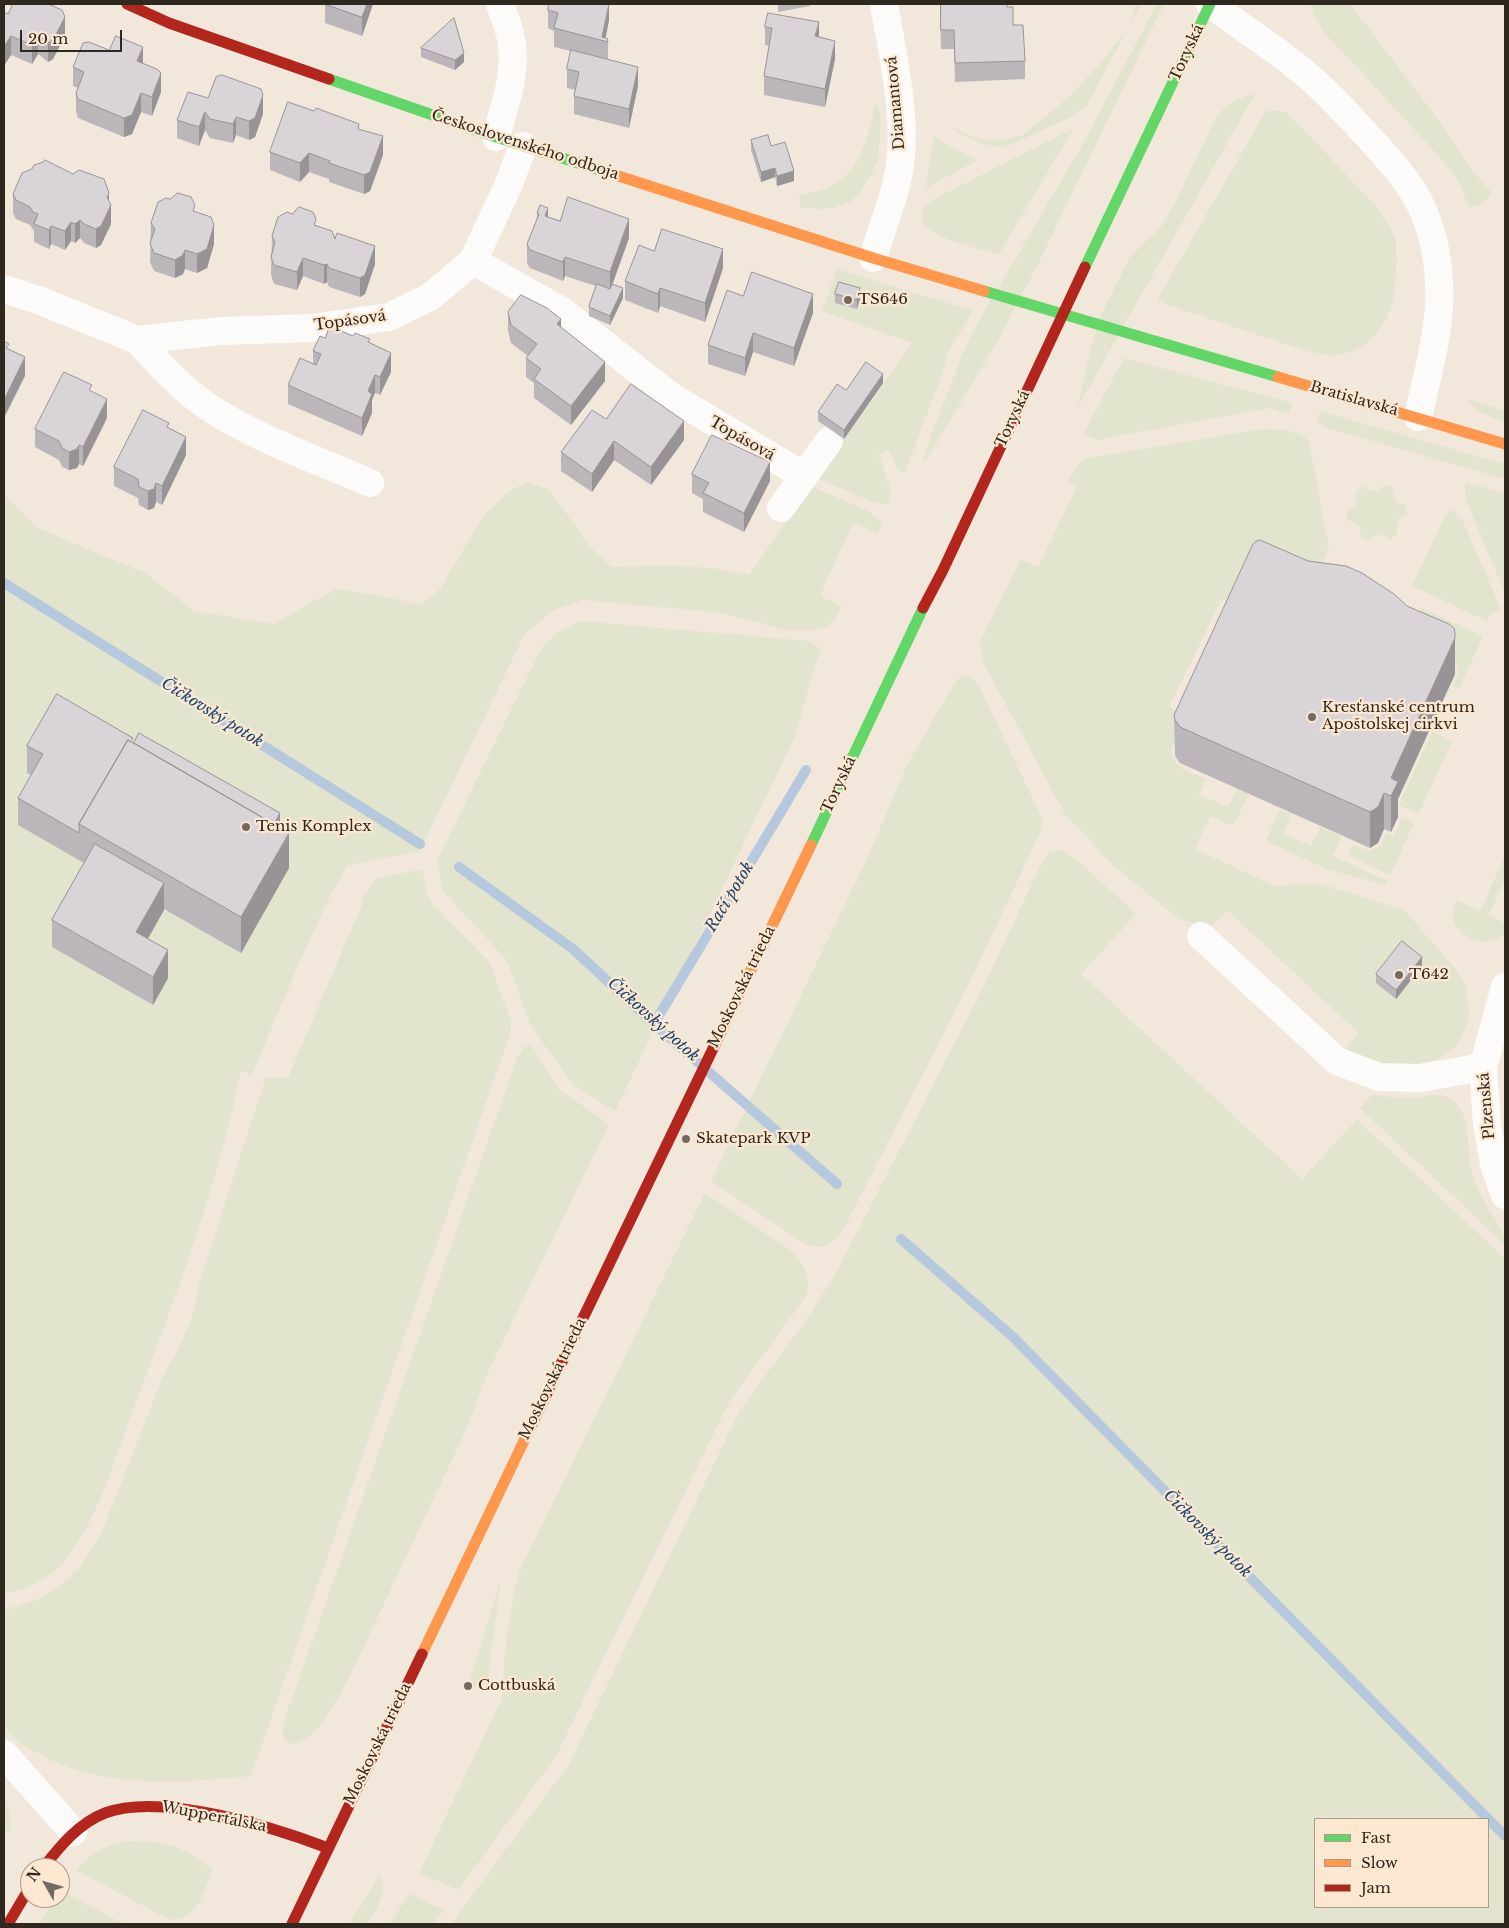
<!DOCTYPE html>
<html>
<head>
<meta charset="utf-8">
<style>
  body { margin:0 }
  #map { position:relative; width:1509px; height:1928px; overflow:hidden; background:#f2e7db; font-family:"Libre Baskerville",serif }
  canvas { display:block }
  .frame { position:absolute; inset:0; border:5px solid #2f281f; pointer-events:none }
  .legend { position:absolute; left:1314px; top:1818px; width:175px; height:90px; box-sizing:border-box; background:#fce8d1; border:1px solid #aa9b8a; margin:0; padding:6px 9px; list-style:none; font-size:15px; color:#2f281f }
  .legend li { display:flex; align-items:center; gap:10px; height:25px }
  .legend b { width:25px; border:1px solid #aa9b8a }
  .north { position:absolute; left:20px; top:1858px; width:50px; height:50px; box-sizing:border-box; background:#fce8d1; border:1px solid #aa9b8a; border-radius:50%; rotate:308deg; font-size:14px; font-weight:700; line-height:20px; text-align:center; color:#2f281f }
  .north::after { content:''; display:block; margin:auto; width:18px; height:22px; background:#736b61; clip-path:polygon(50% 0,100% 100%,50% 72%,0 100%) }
  .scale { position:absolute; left:20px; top:30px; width:102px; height:22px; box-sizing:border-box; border:2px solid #2f281f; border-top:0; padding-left:6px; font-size:15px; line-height:18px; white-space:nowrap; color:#2f281f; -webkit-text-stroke:4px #fce8d1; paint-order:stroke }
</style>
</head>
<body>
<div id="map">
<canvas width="1509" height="1928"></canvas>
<div class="frame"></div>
<ul class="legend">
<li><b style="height:6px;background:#63d668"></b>Fast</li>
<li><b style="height:6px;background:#ff974d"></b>Slow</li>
<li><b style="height:6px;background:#b3261e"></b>Jam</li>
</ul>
<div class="north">N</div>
<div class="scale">20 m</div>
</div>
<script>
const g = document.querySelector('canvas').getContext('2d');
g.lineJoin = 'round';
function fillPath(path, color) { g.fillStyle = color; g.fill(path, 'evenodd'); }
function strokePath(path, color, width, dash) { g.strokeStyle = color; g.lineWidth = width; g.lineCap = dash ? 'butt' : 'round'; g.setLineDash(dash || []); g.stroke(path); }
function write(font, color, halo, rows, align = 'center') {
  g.font = font + ' "Libre Baskerville",serif'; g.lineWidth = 4.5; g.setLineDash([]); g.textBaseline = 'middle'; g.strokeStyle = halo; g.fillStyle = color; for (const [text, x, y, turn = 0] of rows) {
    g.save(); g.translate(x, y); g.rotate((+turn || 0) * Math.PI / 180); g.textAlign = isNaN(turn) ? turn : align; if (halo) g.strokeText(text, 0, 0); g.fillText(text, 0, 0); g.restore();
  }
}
fillPath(new Path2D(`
  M1136 4H1141L1086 107 1071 117 1004 148 980 143 960 134 950 125 972 137 993 141 1005 140 1023 135 1070 96 1096 68 1124 34 1130 24Z
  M1157 4H1164L1039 262 999 339 924 464 923 457 962 355 974 329 1080 149Z
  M1311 4H1350L1434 114 1471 169 1491 192C1486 202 1479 206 1469 207L1458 181 1439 156 1323 31 1313 13Z
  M1256 92 1078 407 1090 351 1101 315 1130 257 1161 227 1176 201 1213 123 1224 108 1236 100Z
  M876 101 881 117 878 162 859 194 850 202 833 208 819 209 800 207 799 195C807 193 815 193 822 190 860 178 869 135 876 101Z
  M1266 111H1278L1288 113 1379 210 1389 225 1396 240 1397 262 1393 300 1386 320 1376 334 1365 345 1347 353 1331 356 1307 351 1168 305 1157 300Z
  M1074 128 999 254C982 249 914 237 922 212 924 207 928 203 932 200Z
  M934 136 957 150 978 160 926 188Z
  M837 269 973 311 949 350 940 380 904 474 897 467 889 450 879 455 890 488 889 503 882 504 873 502 817 478 912 343 822 311Z
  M1124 358 1292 403 1289 414 1270 408 1097 440 1089 437 1084 432Z
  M1467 399 1505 411V423L1480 412Z
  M1320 411 1505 464V479L1324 427 1317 421Z
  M1260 429C1276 429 1299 428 1309 442L1329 548 1315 580 1236 607 1222 598 1169 707 1175 710 1189 709 1171 750C1171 768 1192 772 1206 779L1199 795 1228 807 1237 789 1249 794 1233 826 1210 816 1195 849 1275 886 1318 883 1404 910 1454 967 1465 983 1469 1007 1468 1021 1458 1044 1437 1060 1402 1067 1369 1063 1345 1048 1359 1033 1227 910 1212 925 1196 924 1177 918 1114 866 1066 816 983 662 980 642 1021 559 1038 567 1077 487 1067 481 1079 463 1089 458Z
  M526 482 549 490 594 551 612 567C657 566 704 563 749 575L811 486 868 511 876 517 882 525 877 533 853 522 820 596 842 606 834 621 826 628 810 630H784L723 613 583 600 551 611 523 637 420 851 347 866 331 894 295 972 252 1075 241 1070C218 1185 176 1296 135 1405 117 1452 100 1513 70 1554 54 1576 31 1590 4 1593V495L36 527 98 554 144 572 194 611 274 624 335 589 388 597 420 605 440 589 482 518 507 493Z
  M1465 482 1505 493V593L1465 498Z
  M1384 485 1394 488C1391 498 1395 503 1405 505L1407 515 1401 517 1397 522V534L1390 540C1382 533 1376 533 1369 541L1360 538C1362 528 1357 522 1347 520V511C1356 507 1359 501 1355 492L1364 486C1371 493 1378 492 1384 485Z
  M1449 511H1454L1462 519 1501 609C1494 610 1490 614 1487 621L1412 586 1443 520Z
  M1422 608 1483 636 1459 689 1453 686C1458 675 1462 666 1451 657L1408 638Z
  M581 621 809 641 821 649 814 669 794 739 615 1111 573 1085 530 1024 508 964 497 949 442 890 437 860 542 647 558 632Z
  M965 675 974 680 979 686 1043 820 1040 833 966 990 840 1236C826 1247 822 1250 805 1244L711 1181 867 859 907 765 948 694 958 679Z
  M1432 732 1452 741 1419 814 1399 805Z
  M1280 809 1291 814 1283 833 1311 846 1320 827 1342 837 1333 856 1387 881 1386 885 1326 869 1266 841Z
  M1402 817 1414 823 1390 875 1348 855 1352 845 1370 851 1381 845 1386 833 1393 836Z
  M1059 850 1075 858 1136 914 1081 974 1302 1179 1357 1119 1505 1259V1924H451L569 1764 740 1410 802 1326 835 1275 983 988 1042 862 1049 852ZM1315 1819H1488V1907H1315Z
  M1505 856V879L1489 915 1505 923V932C1489 951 1456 940 1453 916 1452 911 1455 904 1456 900L1480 911Z
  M423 869 427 894 432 903 490 963 511 1022V1031L251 1776C180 1783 100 1790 36 1752 30 1749 24 1747 19 1743 13 1738 9 1731 4 1726V1610L41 1598 63 1584 81 1566 102 1532 163 1376 179 1348 195 1309 200 1280 266 1077 288 1078 364 900 361 899 375 879Z
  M529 1046 533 1048 561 1091 609 1124 487 1374 467 1428 346 1684C333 1707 321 1734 294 1744 290 1743 286 1742 284 1738 279 1726 294 1695 298 1682L517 1058 524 1047Z
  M1372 1094C1385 1097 1400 1099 1413 1098 1426 1097 1438 1092 1450 1099 1473 1112 1466 1151 1472 1173 1475 1183 1479 1192 1484 1201 1491 1215 1505 1229 1505 1245L1360 1108 1367 1101Z
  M705 1193 792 1251C805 1266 810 1275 807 1295L729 1402 556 1756 458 1890 419 1873 502 1698C504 1656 508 1613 519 1572Z
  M501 1579 488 1676 483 1686 474 1688 468 1686Z
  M4 1795 10 1815 12 1834 4 1829Z
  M125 1841C162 1841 183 1845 213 1869 206 1885 199 1916 178 1919 174 1920 169 1919 166 1918L76 1870C91 1854 103 1847 125 1841Z
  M379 1875C391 1890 375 1910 367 1924H349Z
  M60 1890 124 1924H39L55 1898H60Z
  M409 1894 444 1910 433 1924H390Z`), '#e2e4cd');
strokePath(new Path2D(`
  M4 583 420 844
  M459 867 573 949 654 1024 837 1184
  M654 1024 806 770
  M901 1239 1013 1337 1505 1836`), '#b6c8de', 10);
strokePath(new Path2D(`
  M1210 4C1240 26 1273 47 1302 71 1328 92 1351 118 1374 143 1391 162 1410 182 1421 206 1432 230 1438 257 1439 283 1442 326 1427 375 1418 417
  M496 137C504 107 516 77 512 45 511 31 504 17 500 4
  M873 258C882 226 899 189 901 155 905 108 892 51 884 4
  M473 261 508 186 523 146
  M4 289 41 301 137 340 221 331 311 328 389 317 430 297 473 261 562 311 672 397 804 476
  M137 340C159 364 180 387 207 406 254 438 318 460 370 483
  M781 508 829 441
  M1201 936 1337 1061 1379 1077 1421 1078 1483 1067
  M1505 987 1483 1067 1487 1124 1494 1164 1505 1195
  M4 1754 73 1832`), '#fdfbfa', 28);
strokePath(new Path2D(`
  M329 79 496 137 603 171
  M1085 267 1210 4
  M984 291 1278 377
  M811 845 923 608`), '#63d668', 11);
strokePath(new Path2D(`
  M603 171 873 258 984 291
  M1278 377 1505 444
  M721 1032 811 845
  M422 1654 532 1424`), '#ff974d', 11);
strokePath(new Path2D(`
  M127 4 169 23 329 79
  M923 608 943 570 1085 267
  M532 1424 721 1032
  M43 1868C60 1846 79 1823 105 1813 161 1792 273 1827 328 1848
  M8 1924 30 1887
  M292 1924 422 1654`), '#b3261e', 11);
fillPath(new Path2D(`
  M325 4H373L362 36 325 23Z
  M609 4V20L605 38 608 42V60L638 86 629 128 574 114V96L575 90 567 88V69L571 51 554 47V31L548 28V10Z
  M778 4H810V6L778 12Z
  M940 4H1007V7L1025 61V79L955 82 954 49H941Z
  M4 12 65 36 53 59 48 62 38 54 32 64 11 55 5 64 4 63Z
  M765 27 819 37 835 59 825 107 764 95V76L769 46 765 45Z
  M421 48 464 62 455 70 421 57Z
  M109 50 143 63 161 92 152 116 141 112 132 134 124 137 78 118 76 112V93L78 88 73 86V67Z
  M208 98 263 114 255 137 249 140 236 135 233 143 210 138 205 130 199 146 177 138V120Z
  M359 130 383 155 370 191 364 194 329 182V179L309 172 300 182 270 170V152Z
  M751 140 794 181 777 186 775 177 761 182 751 150Z
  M13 194 109 202 111 224 101 245 96 248 84 243 80 238 75 243 71 241 65 250 51 244 49 249 34 242V231L30 225 16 219 13 213Z
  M195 212 214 244 207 268 197 273 185 269 183 274 175 278 154 271 150 262 151 223Z
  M537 213 560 221 629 238 612 285 623 298 610 325 589 316V307L596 286 565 276 563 281 530 268 527 263V244L537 219Z
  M316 225 335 239 375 264 365 294 360 297 329 287 327 282 324 284 303 276 297 290 274 284 271 275 272 236Z
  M654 251 723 268 705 322 660 306 658 313 625 300V281Z
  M835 294 860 298 857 309 835 303Z
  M743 296 813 313 794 366 753 352 745 376 708 364V345Z
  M508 312 561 327 605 381 571 425 534 398V383L526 377V358L528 356 511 343 508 331Z
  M325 338 370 343 391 372 380 395 375 393 372 400V413L362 436 288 404V385L313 364V351Z
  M883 383 844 439 818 421V412L846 390Z
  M92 391 107 418 83 466 79 464 77 468 69 470 62 467 59 460 35 447V429Z
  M606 419 684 440 651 485 614 460 592 492 561 471V452Z
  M169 428 186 455 162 505 156 502 154 508 148 510 139 505 138 498 114 486V467Z
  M692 474 770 481 744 532 703 512V499L692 493Z
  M1455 669V674L1398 799V817L1391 832 1384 829 1378 843 1370 848 1180 763 1175 756 1174 715Z
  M133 743 280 827 289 868 241 953 164 909V910L148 939 168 978 153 1005 52 947V920L84 863 18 825V798L31 775 27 773V746Z
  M1422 966 1396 999 1376 983V974Z`), '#bbb6b9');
fillPath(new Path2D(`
  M367 4H373L362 36V17Z
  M609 4V20L605 41 602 37Z
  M65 17V36L53 59 48 62V43Z
  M819 22V41L815 36Z
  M38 35V54L32 64V45Z
  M11 36V55L5 64V45Z
  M835 41V59L825 107V89Z
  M143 47V66L137 61Z
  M464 53V62L455 70V60Z
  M638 67V86L629 128V109Z
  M161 73V92L152 116V97Z
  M141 93V112L132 134 124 137V118Z
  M263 95V114L255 137 249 140V121Z
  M205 112V130L199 146V127Z
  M236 117V135L233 143V124Z
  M383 136V155L370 191 364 194V175Z
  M309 153V172L300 182V163Z
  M775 168V177L761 182V172Z
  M794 171V181L777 186V176Z
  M109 193V208L111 205V224L101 245 96 248V229L107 197Z
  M548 208V226L545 216Z
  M629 219V238L610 291V272Z
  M80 220V238L75 243V224Z
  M71 222V241L65 250V231Z
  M214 225V244L207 268 197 273V254Z
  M51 226V244L49 249V230Z
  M375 246V264L365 294 360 297V278Z
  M723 249V268L705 322V303Z
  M185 250V269L183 274 175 278V260Z
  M565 257V276L563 281V262Z
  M303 258V276L297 290V272Z
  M327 264V282L324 284V265Z
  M623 288V298L610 325V316Z
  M660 288V306L658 313V294Z
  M860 288V298L857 309V300Z
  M813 294V313L794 366V348Z
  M561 319V338L557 324Z
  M753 333V352L745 376V358Z
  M391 353V372L380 395V377Z
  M25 357V376L4 418V400Z
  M605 362V381L571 425V406Z
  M883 374V383L844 439V430Z
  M375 375V393L372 400V413L362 436V418L368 391Z
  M107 399V418L83 466V447Z
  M684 421V440L651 485V467Z
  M186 437V455L162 505V486Z
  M614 441V460L592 492V474Z
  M79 445V464L77 468 69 470V452Z
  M770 462V481L744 532V513Z
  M156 483V502L154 508 148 510V491Z
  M1455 633V674L1398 799V817L1391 832V778Z
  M1384 793V829L1378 843 1370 848V812Z
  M280 813V832L267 837Z
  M289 833V868L241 953V917Z
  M164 883V910L136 959V932Z
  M168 950V978L153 1005V977Z
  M1422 957V966L1396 999V990Z`), '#989496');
const building = new Path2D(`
  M13 4H48L62 10 65 17 53 40 48 43 38 35 32 45 11 36 5 45H4V12L8 14Z
  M325 4H367L362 17Z
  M549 4H609L602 37 607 38 608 42 554 28 558 13 548 10Z
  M941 4H1007V7H1013V25H1023L1025 61 955 63 954 30H941Z
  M768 13 819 22 815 36 835 41 825 89 764 76 772 28 765 27Z
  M454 18 464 53 455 60 421 48Z
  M116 36 143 47 137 61 157 69 161 73 152 97 141 93 132 115 124 118 78 99 76 93 84 72 73 67 83 43 89 42 109 50Z
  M571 50 638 67 629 109 574 96 579 72 567 69Z
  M222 75 261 89 263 95 255 118 249 121 236 117 233 124 210 119 205 112 199 127 177 120 188 92 208 98 216 77Z
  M288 102 314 111 316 108 359 124 358 129 383 136 370 172 364 175 329 163 330 161 309 153 300 163 270 152Z
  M768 135 771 146 785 142 794 171 777 176 775 168 761 172 751 140Z
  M45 160 73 174 79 170 104 179 109 193 107 197 111 205 101 226 96 229 84 224 80 220 75 224 71 222 65 231 51 226 49 230 34 224 38 214 33 212 30 207 16 200 13 194 22 173 32 169 34 165 43 162Z
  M178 193 191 197 195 205 193 211 211 217 214 225 207 249 197 254 185 250 183 255 175 260 154 253 150 243 155 229 151 223 158 202 166 198 170 199Z
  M568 197 629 219 610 272 565 257 563 262 530 250 527 244 539 214 537 213 540 205 548 208 545 216 560 221Z
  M299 207 313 212 316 219 314 225 332 231 335 239 337 233 375 246 365 275 360 278 329 268 327 264 324 265 303 258 297 272 274 265 271 257 275 242 272 236 278 217 287 212 292 214Z
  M662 229 723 249 705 303 660 288 658 294 625 281 639 245 654 251Z
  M752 272 813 294 794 348 753 333 745 358 708 345 727 290 743 296Z
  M839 282 860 288 857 300 835 294Z
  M597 284 610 289 612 284 623 288 610 316 589 307Z
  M521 295 547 308 561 319 557 324 605 362 571 406 534 379 541 369 526 358 537 344 511 325 508 312Z
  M330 326 353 336 355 333 370 339 368 342 391 353 380 377 375 375 368 391 372 394 362 418 288 385 300 358 316 365 321 354 313 351 320 336 325 338Z
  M4 341 9 344 6 348 25 357 4 400Z
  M866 362 883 374 844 430 818 412 837 384 846 390Z
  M64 372 92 385 89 390 107 399 83 447 79 445 77 449 69 452 62 448 59 441 35 429Z
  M631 384 684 421 651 467 614 441 592 474 561 452 592 410 606 419Z
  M143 410 169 423 167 427 186 437 162 486 156 483 154 489 148 491 139 487 138 479 114 467Z
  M712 435 770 462 744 513 703 493 709 483 692 474Z
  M1260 540 1308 561 1346 566 1362 573 1394 594 1407 606 1449 624 1454 628 1455 633V638L1391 778 1398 782 1391 796 1384 793 1378 807 1370 812 1180 727 1175 720 1174 715 1252 546 1255 542Z
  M57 694 133 738 131 742 128 740 79 824V833L18 798 43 754 27 746Z
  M139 733 280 813 274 824 134 743Z
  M128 740 289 833 241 917 79 824Z
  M95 844 164 883 136 932 168 950 153 977 52 920Z
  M1402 941 1422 957 1396 990 1376 974Z`);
fillPath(building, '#d9d4d7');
strokePath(building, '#989496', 1);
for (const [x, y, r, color] of [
  [848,300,5,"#736b61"],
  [1312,717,5,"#736b61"],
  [246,827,5,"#736b61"],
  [1399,975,5,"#736b61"],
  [686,1139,5,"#736b61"],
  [468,1686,5,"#736b61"]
]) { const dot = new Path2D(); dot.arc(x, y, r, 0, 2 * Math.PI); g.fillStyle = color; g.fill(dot); strokePath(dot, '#fce8d1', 2); }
write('15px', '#2f281f', '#fce8d1', [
  ["Toryská",1187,53,-65],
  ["Diamantová",896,103,-95],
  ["Československého odboja",525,145,18],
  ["Topásová",350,321,-8],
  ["Bratislavská",1354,399,16],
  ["Toryská",1013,419,-65],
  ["Topásová",742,439,30],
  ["Toryská",839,785,-65],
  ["Moskovská trieda",742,987,-64],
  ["Plzenská",1487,1106,-95],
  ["Moskovská trieda",553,1379,-64],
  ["Moskovská trieda",378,1744,-64],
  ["Wuppertálska",214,1817,11]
]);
write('15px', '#2f281f', '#fce8d1', [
  ["TS646",858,300],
  ["Kresťanské centrum",1322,708],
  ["Apoštolskej cirkvi",1322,725],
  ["Tenis Komplex",256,827],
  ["T642",1409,975],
  ["Skatepark KVP",696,1139],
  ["Cottbuská",478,1686]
], 'left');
write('italic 16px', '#1a4473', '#fce8d1', [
  ["Čičkovský potok",212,713,32],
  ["Račí potok",730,897,-59],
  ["Čičkovský potok",653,1020,42],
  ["Čičkovský potok",1207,1534,45]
]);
</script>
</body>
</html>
